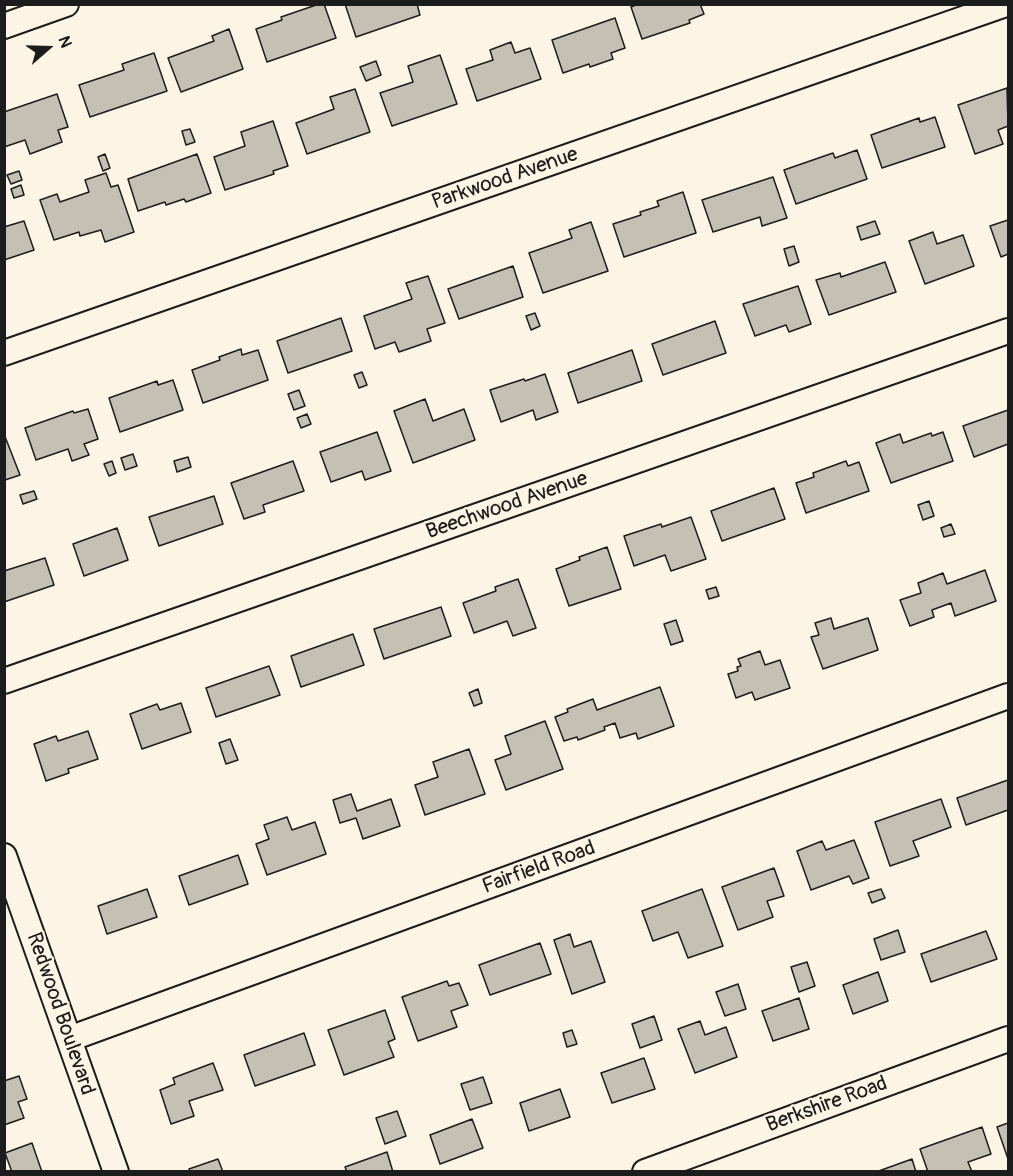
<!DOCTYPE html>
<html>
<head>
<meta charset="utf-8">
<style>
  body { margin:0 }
  #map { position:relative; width:1013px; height:1176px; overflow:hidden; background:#fcf5e5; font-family:Pangolin,sans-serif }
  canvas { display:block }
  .frame { position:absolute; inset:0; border:6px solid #1c1c1c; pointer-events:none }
  .north { position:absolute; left:18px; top:18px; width:60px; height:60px; -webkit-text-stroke:4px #fcf5e5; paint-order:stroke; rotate:70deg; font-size:16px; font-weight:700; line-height:24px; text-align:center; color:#1c1c1c }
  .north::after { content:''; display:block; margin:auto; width:21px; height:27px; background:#1c1c1c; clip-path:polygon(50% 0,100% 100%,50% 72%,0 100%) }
</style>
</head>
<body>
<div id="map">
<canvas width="1013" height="1176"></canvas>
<div class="frame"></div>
<div class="north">N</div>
</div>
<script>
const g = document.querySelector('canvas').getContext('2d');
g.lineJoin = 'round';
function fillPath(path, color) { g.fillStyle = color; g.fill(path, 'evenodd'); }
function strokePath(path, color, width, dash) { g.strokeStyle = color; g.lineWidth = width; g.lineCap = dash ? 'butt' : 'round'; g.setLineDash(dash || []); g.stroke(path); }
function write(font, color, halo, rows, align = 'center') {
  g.font = font + ' Pangolin,sans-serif'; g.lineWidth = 4.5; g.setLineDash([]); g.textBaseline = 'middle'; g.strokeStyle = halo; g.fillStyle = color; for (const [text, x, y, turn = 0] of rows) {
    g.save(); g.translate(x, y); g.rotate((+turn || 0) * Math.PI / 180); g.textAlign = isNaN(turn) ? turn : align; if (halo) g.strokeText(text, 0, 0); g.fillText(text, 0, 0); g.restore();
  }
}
const building = new Path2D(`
  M319 4H324L336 38 267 62 256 29 282 20 281 17Z
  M345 4H417L420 15 356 37Z
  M638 4H700L704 14 689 20 690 23 642 39 631 7Z
  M615 18 625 48 611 53 613 59 590 67 589 64 563 73 552 40Z
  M229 29 243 69 181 92 168 58 214 41 212 36Z
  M511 42 515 53 530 48 541 79 477 101 466 69 493 60 490 50Z
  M154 53 167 91 90 117 79 85 124 70 122 64Z
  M440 55 457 104 392 126 380 93 413 82 408 66Z
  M376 61 381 75 366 81 360 67Z
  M1007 88 1008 126 998 130 1003 144 975 154 958 105Z
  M355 89 370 132 307 154 296 123 334 109 330 97Z
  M57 94 68 127 58 130 62 142 30 154 25 140 4 147V112Z
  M935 117 945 147 882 168 871 135 919 118 920 122Z
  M273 121 288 166 273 171 274 174 225 190 214 157 245 146 241 132Z
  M190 129 195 142 186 145 182 131Z
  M857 150 867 179 796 204 784 170 833 153 835 158Z
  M105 154 110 168 103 171 98 157Z
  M197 154 211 193 186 202 184 199 166 205 165 202 138 211 128 179Z
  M19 171 22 180 11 184 7 175Z
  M106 173 111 187 118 185 134 232 105 242 101 230 80 236 79 232 54 240 40 200 57 194 60 202 89 192 85 180Z
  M773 177 787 218 762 226 760 217 713 232 702 200Z
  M21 185 24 195 14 198 11 189Z
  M683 192 696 233 624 257 613 224 641 215 640 212 659 206 657 201Z
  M1008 220V254L1001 257 990 226Z
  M24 221 34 250 4 260V227Z
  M875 221 880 234 861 240 857 227Z
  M591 222 608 271 543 293 529 253 572 238 569 230Z
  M933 232 937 244 963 235 974 266 925 284 909 241Z
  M794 246 799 262 789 266 784 249Z
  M885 262 896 292 829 315 816 280 840 273 841 277Z
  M513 266 523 297 459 319 448 289Z
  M428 276 445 323 427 329 431 341 399 352 395 342 375 349 364 316 412 299 406 283Z
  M798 286 811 324 789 332 786 325 755 336 743 304Z
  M535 313 540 326 531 330 526 316Z
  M341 318 352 351 288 373 277 341Z
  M715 321 726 353 663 375 652 344Z
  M241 349 242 355 258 350 268 380 203 403 192 370 220 360 219 357Z
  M632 350 642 381 578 403 568 373Z
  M362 372 367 385 359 388 354 375Z
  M545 374 558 412 536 420 533 410 501 422 490 390 524 379 525 381Z
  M173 380 183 410 120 432 109 398 157 381 158 385Z
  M299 390 305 406 294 410 288 394Z
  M425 399 433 421 464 409 475 440 413 463 394 411Z
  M88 409 98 439 84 444 89 455 72 461 68 449 36 460 25 428 73 411 74 413Z
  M1008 410V444L974 457 963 426Z
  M307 414 311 424 301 428 297 418Z
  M377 432 391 471 365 480 362 471 331 482 320 452Z
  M943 432 953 461 891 483 876 443 900 434 903 443 931 433 932 436Z
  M4 434 20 475 5 480H4Z
  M133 454 137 466 125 470 121 458Z
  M188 457 191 467 177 472 174 461Z
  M112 461 116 473 109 476 104 464Z
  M293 461 304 491 263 505 265 512 244 519 231 483Z
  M846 461 848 466 859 462 869 491 806 513 796 483 814 477 813 473Z
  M774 488 785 519 722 541 711 511Z
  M34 491 37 499 23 504 20 495Z
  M214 496 223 524 159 546 149 517Z
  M929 501 934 516 923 520 918 505Z
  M691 517 706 559 671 571 665 555 634 566 624 536 661 524 662 527Z
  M951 524 955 534 944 537 941 528Z
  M117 528 128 560 84 576 73 544Z
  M607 547 621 589 569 606 556 569 580 560 579 557Z
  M45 558 54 585 4 602V571Z
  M985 570 996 601 955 616 951 603 932 610 934 617 910 626 900 600 921 593 918 583 943 573 947 584Z
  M518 579 536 628 513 636 507 621 474 633 463 603 496 591 495 587Z
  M716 587 719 596 709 599 706 590Z
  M441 607 451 636 384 659 374 629Z
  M831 618 834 629 868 618 878 650 823 669 811 637 819 635 815 623Z
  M676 620 683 641 671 645 664 624Z
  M353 634 364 665 301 687 291 656Z
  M760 651 765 665 780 660 790 688 755 700 752 692 736 698 728 674 738 671 737 667 741 666 738 659Z
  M269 666 280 695 216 717 206 688Z
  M660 687 674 726 638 739 636 733 620 738 615 723 604 727 605 730 578 740 577 737 564 741 555 717 568 712 567 709 593 699 597 710Z
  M478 689 482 703 474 706 469 693Z
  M181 703 191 732 142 749 130 714 157 704 160 710Z
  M545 721 563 769 506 790 495 760 511 754 505 736Z
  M88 731 98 759 68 769 69 773 46 781 34 744 56 736 58 741Z
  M230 739 238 760 226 764 219 743Z
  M469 749 485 794 425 815 415 785 438 777 433 762Z
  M1008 780V810L966 825 957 798Z
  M351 794 357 811 391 799 400 826 363 839 356 818 340 823 333 800Z
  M941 799 951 827 913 841 919 856 890 866 875 822Z
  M287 817 292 830 315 822 326 854 267 875 256 844 269 839 264 825Z
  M854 840 869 878 853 884 849 876 811 890 797 851 822 841 826 850Z
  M238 855 248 884 189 905 179 876Z
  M774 868 784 896 767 901 773 917 738 930 722 887Z
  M147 889 157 917 107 934 98 906Z
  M702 889 723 946 688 958 678 932 653 941 642 911Z
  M881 889 885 898 872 903 868 893Z
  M898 930 905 952 881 960 874 939Z
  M986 931 997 959 931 982 921 954Z
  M570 934 574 947 591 941 605 982 572 994 554 940Z
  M540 943 551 974 490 995 479 965Z
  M807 962 815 986 799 992 791 967Z
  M878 972 888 1001 853 1014 843 985Z
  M447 981 449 986 459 983 468 1005 451 1011 457 1027 418 1041 402 997Z
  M738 984 746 1009 725 1016 716 992Z
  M799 998 809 1029 773 1041 762 1011Z
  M385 1010 395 1039 388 1042 394 1057 344 1075 328 1030Z
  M654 1016 662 1040 640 1048 632 1024Z
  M700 1021 705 1035 726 1027 737 1057 695 1073 678 1029Z
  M572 1030 577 1044 567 1047 563 1033Z
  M304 1033 315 1065 255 1086 244 1055Z
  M644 1058 655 1089 612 1103 601 1073Z
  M213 1063 223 1090 189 1101 194 1116 171 1124 160 1090 175 1084 173 1078Z
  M19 1076 27 1099 18 1102 24 1118 4 1125V1081Z
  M483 1077 492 1103 470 1110 461 1084Z
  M560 1089 570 1117 529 1131 520 1103Z
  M397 1111 406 1136 385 1144 376 1118Z
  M472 1119 483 1148 440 1164 430 1135Z
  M1008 1123V1159L997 1127Z
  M982 1127 991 1154 968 1162 972 1172H928L920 1149Z
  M32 1143 42 1172H12L5 1153Z
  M387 1152 393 1172H347L345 1167Z
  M218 1159 223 1172H190L189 1169Z
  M912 1159 916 1172H876Z`);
fillPath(building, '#c4c0b3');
strokePath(building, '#1c1c1c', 1.5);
const street = new Path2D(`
  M4 26 66 4
  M4 353 1006 4
  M4 681 1008 331
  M4 856 116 1172
  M69 1039 1008 696
  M645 1172 1008 1039`);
strokePath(street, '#1c1c1c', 28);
strokePath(street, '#fcf5e5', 24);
write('21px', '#1c1c1c', '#fcf5e5', [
  ["Parkwood Avenue",505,179,-19],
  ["Beechwood Avenue",507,506,-19],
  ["Fairfield Road",539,868,-20],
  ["Redwood Boulevard",60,1014,71],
  ["Berkshire Road",827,1105,-20]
]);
</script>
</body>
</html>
